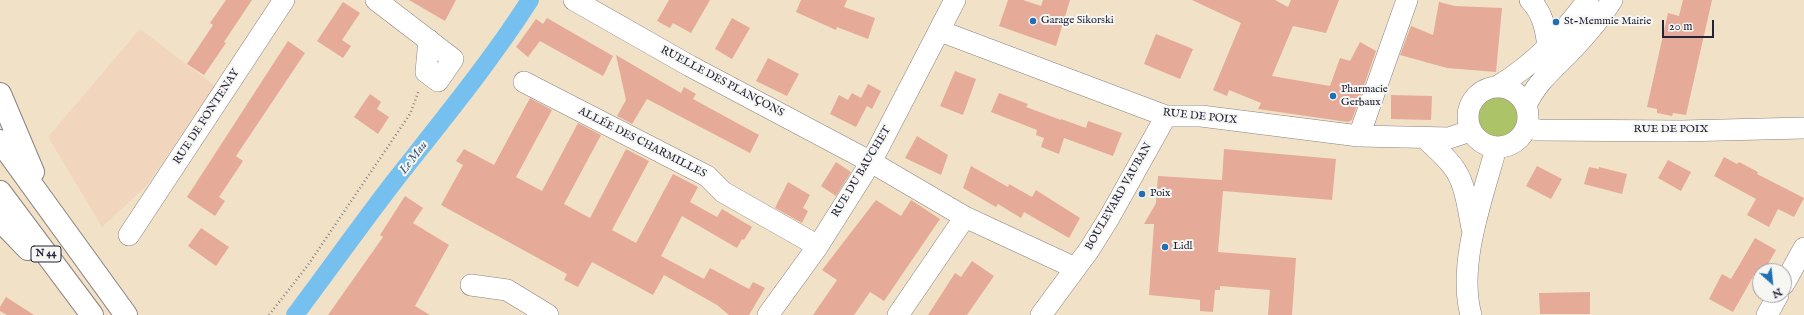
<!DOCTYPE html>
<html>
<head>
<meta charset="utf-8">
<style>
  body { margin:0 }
  #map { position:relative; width:1804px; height:315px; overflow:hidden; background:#f1e1c7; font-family:"IM FELL English",serif }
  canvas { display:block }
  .north { position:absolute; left:1752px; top:263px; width:40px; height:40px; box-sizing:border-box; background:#f6f6f2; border:1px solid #a1a1a9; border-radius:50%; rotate:153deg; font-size:11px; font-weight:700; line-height:16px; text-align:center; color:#22223b }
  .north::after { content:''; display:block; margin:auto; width:14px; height:18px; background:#1f6fb2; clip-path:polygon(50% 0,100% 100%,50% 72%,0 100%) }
  .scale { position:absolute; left:1662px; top:20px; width:52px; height:18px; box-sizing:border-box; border:2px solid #22223b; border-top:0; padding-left:5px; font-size:12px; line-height:14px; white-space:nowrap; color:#22223b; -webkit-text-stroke:3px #f6f6f2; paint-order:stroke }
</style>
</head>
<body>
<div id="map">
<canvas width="1804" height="315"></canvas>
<div class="north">N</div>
<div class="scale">20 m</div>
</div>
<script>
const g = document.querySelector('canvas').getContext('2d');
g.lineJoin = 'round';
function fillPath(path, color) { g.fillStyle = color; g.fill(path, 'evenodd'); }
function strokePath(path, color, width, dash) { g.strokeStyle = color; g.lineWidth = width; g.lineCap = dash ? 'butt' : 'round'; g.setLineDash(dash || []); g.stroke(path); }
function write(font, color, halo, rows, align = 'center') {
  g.font = font + ' "IM FELL English",serif'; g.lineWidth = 4; g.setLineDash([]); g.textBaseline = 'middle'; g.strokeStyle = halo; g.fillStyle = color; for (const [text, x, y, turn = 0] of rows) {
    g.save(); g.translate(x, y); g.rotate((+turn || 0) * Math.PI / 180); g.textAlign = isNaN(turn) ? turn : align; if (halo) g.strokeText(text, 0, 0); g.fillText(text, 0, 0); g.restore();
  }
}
fillPath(new Path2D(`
  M140 29 215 86 147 185 102 227 48 137Z`), '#f1d5bd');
fillPath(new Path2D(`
  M1476 117a21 21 0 1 1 42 0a21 21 0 1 1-42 0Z`), '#adc368');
strokePath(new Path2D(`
  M295 315C328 271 360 226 393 183 440 123 489 64 530 0`), '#76c0ef', 18);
fillPath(new Path2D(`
  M226 0H252L224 42 226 43 204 75 187 64 213 25 210 23Z
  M409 0H456L445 21Z
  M669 0H710L691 33 673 23 670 28 657 21Z
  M801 0H847L844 7 875 18 868 39 837 27 836 30 796 12Z
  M1008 0H1023L1041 6 1043 0H1070L1056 46 999 26Z
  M1192 0H1275L1288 7 1291 0H1339L1326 33 1293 26 1272 76 1330 86 1340 58 1350 61 1360 42 1376 51 1352 120 1348 122 1258 109 1261 103 1229 90 1227 96 1213 90 1241 23Z
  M1683 0H1712L1686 115 1673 113 1672 116 1657 113V109L1647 107 1668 13 1679 16Z
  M343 2 360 13 342 40 351 46 343 58 317 41Z
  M1439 2 1455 6 1502 8 1496 72 1447 68 1400 55 1411 26 1433 35Z
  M547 18 613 56 603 76 540 41 528 57 516 47 536 19 543 24Z
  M732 18 750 28 732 59 715 49Z
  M1156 34 1193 49 1180 79 1144 64Z
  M288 41 305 53 236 156 243 161 219 197 225 201 215 216 187 197Z
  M616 55 681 93 684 87 696 94 693 99 759 135 750 153 647 99 632 124 617 116 626 100Z
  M768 58 799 74 787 96 756 81Z
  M955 71 976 79 963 115 940 106Z
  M868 84 881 91 872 109 867 106 856 127 830 114 839 95 848 100 852 93 861 98Z
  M999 93 1028 104 1026 107 1061 120V119L1086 128 1088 121 1122 133 1113 156 1064 138 1059 154 1041 147 1044 138 1036 135 1037 130 991 112Z
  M370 94 381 102 377 109 389 117 378 134 354 117Z
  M1391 95 1432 96 1431 120 1391 119Z
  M530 98 552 110 516 177 542 191 578 123 601 135 564 204 590 218 626 149 649 161 612 230 636 243 673 174 698 187 690 202 717 217 722 209 752 227 744 240 742 239 737 248 682 216 661 256 704 279 710 268 749 289 753 282 765 288 749 315H729L717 305 664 275 653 295 592 262 578 287 564 280 567 274 441 205 463 165 456 161 464 149 494 165Z
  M917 136 948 155 941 175 905 158Z
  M1224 149 1336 159 1332 200 1223 191 1218 252 1296 258 1292 315H1268L1270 290 1220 286V290H1215L1213 312 1200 311V300L1149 295 1154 224H1144L1156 203 1158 176 1222 180Z
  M1724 157 1737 164 1739 162 1758 172 1757 174 1804 198 1794 217 1778 209 1769 227 1747 215 1756 199 1714 176Z
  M1668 160 1691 172 1681 191 1658 178Z
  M836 162 851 172 836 196 821 186Z
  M971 166 1008 187 1009 184 1032 197 1036 190 1080 218 1069 238 1024 212 1021 218 998 204 996 207 963 188Z
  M1537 166 1562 179 1551 199 1526 186Z
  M1589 167 1599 169V167L1627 174 1622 194 1584 184Z
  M788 182 810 195 803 208 808 211 802 223 775 208Z
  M405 196 423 208 413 223 449 245 415 306 430 315H328L383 237 380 235Z
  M876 200 901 216 911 200 940 219 884 301 870 292 854 315H813L837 280 822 270Z
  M201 228 229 247 216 266 188 246Z
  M1755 238 1776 250 1764 271H1760V278L1754 275 1733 312 1709 299 1722 274 1731 279Z
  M972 261 994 276 967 315H928L955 273 961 277Z
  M1590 292V314H1540L1539 293Z
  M6 297 34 315H7L0 311V307Z`), '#e5ab98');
const minor = new Path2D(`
  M376 0 453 59 438 81 426 72 429 40
  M574 0 690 66 871 162 965 217 1075 268
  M1530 0C1543 13 1546 30 1548 47
  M940 31 1166 116H1201L1359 136 1449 138 1470 131
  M524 82 707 176 723 192 818 246
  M1498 86C1535 64 1562 34 1588 0
  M1468 117a30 30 0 1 1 60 0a30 30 0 1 1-60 0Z
  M1526 106C1536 82 1556 67 1573 49 1587 34 1602 17 1612 0
  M1527 127 1538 130 1682 131 1804 128
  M1359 136 1407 0
  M1426 139C1436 149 1448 158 1456 171 1466 187 1468 209 1472 228
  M129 235 284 0
  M1784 284 1804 248
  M471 285 507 290 548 315
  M768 315 818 246 871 162 955 0
  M898 315 965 217
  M1041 315 1089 250 1109 218 1166 116
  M1471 315C1457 264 1483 197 1496 148
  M1767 315 1778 295`);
const major = new Path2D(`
  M0 94 33 172
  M0 141 126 315
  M0 192 92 315
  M0 220 28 249`);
strokePath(minor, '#8a8281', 22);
strokePath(major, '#8a8281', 24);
strokePath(new Path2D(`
  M269 315 308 265 410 114 419 90`), '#8a8281', 2.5, [1, 3]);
strokePath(minor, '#fff', 21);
strokePath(major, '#fff', 22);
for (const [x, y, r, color] of [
  [1033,21,4,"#1f6fb2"],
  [1556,22,4,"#1f6fb2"],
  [1333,96,4,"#1f6fb2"],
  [1142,194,4,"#1f6fb2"],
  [1165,247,4,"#1f6fb2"]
]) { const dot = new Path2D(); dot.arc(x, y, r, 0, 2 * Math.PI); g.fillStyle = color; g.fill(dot); strokePath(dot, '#f6f6f2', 1.5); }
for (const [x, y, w] of [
  [46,254,30]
]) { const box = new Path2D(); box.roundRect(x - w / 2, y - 8, w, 16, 3); g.fillStyle = '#f6f6f2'; g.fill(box); strokePath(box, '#22223b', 1); }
write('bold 10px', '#22223b', null, [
  ["N 44",46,254]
]);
write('11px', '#22223b', '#f6f6f2', [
  ["Garage Sikorski",1041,21],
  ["St-Memmie Mairie",1564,22],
  ["Pharmacie",1341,90],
  ["Gerbaux",1341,103],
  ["Poix",1150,194],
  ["Lidl",1173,247]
], 'left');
write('11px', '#22223b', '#f6f6f2', [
  ["RUELLE DES PLANÇONS",722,82,28],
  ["RUE DE FONTENAY",207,117,-57],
  ["RUE DE POIX",1200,117,6],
  ["RUE DE POIX",1671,130],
  ["ALLÉE DES CHARMILLES",642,143,27],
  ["RUE DU BAUCHET",862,172,-59],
  ["BOULEVARD VAUBAN",1119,197,-60]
]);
write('italic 12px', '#3f597a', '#f6f6f2', [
  ["Le Mau",414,158,-53]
]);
</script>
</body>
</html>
